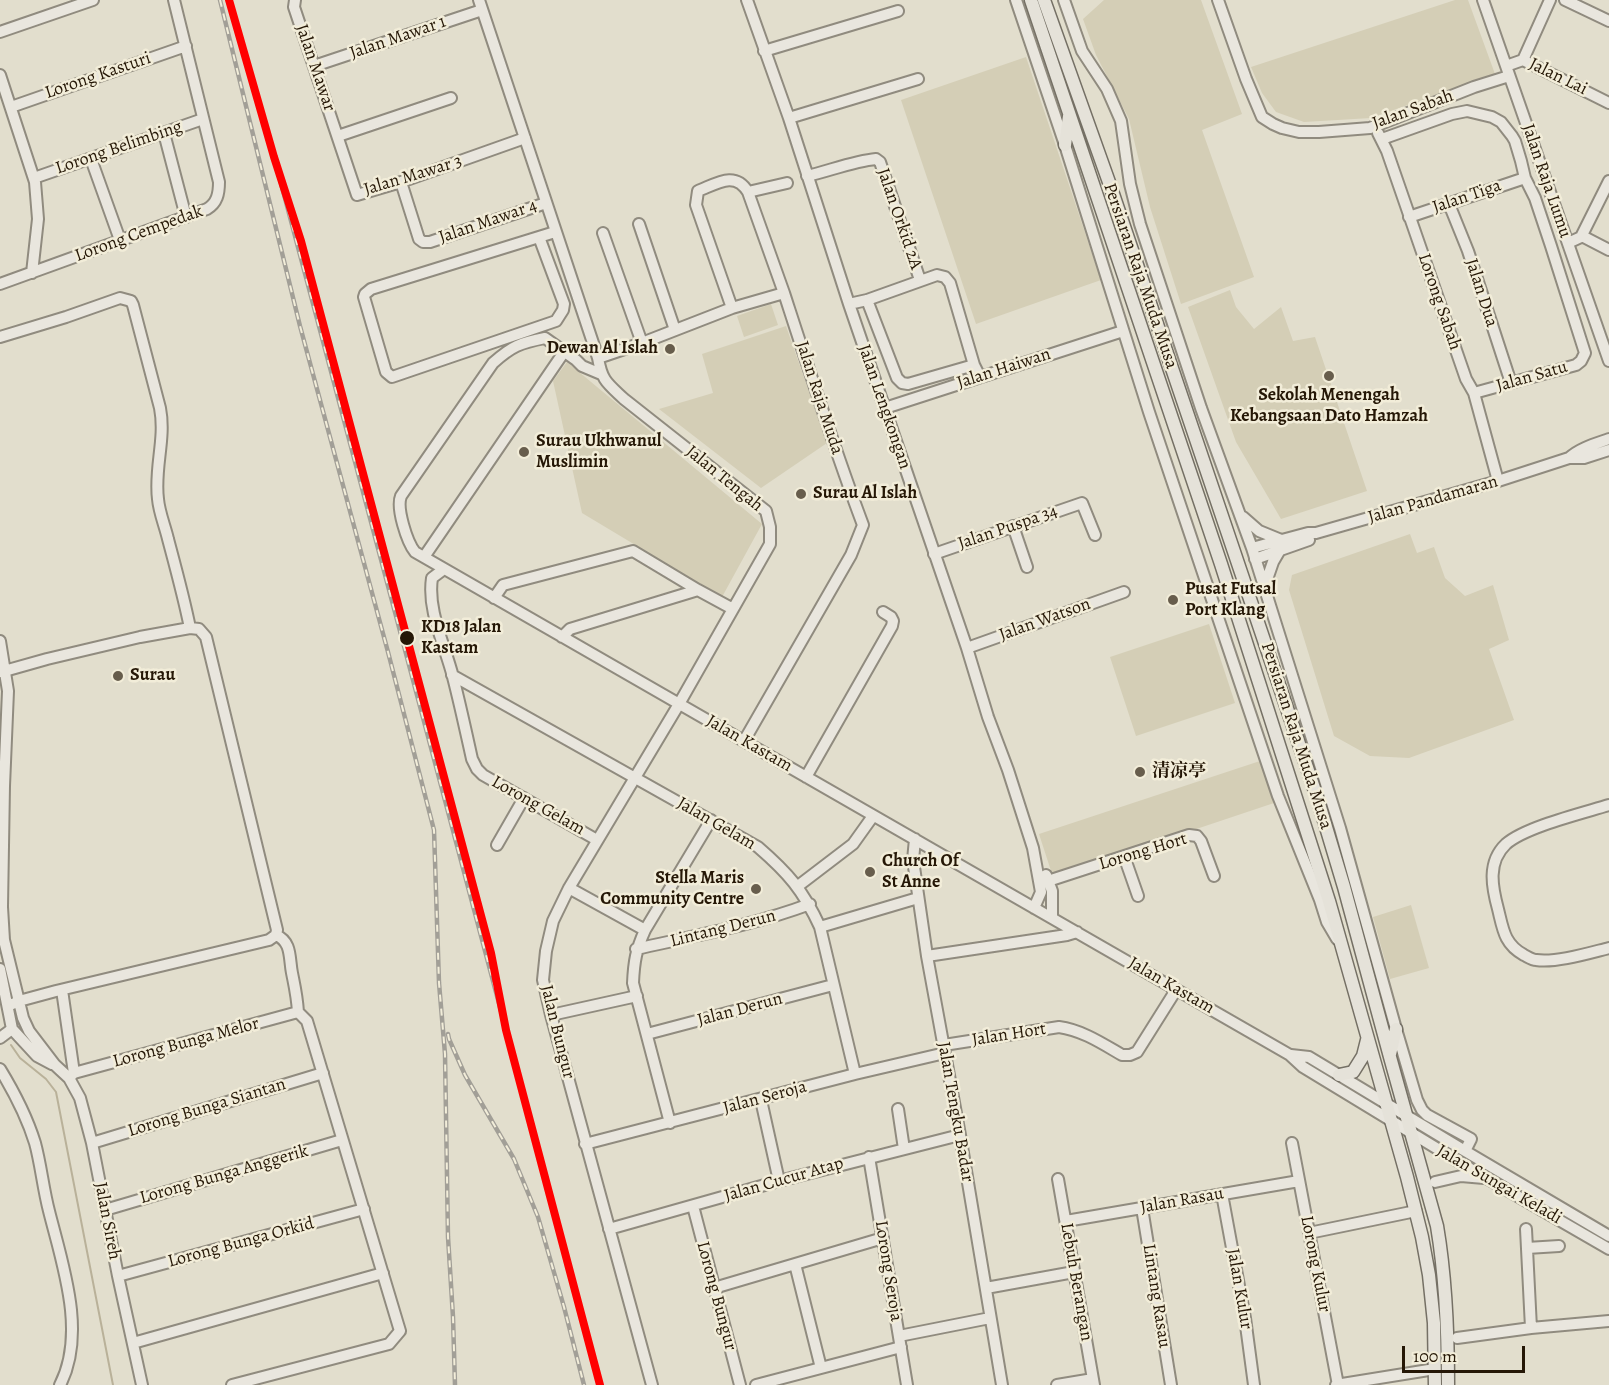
<!DOCTYPE html>
<html>
<head>
<meta charset="utf-8">
<style>
  body { margin:0 }
  #map { position:relative; width:1609px; height:1385px; overflow:hidden; background:#e2decd; font-family:Alegreya,serif }
  canvas { display:block }
  .scale { position:absolute; left:1402px; top:1346px; width:123px; height:27px; box-sizing:border-box; border:3px solid #251706; border-top:0; padding-left:8px; font-size:18px; line-height:21px; white-space:nowrap; color:#251706; -webkit-text-stroke:4px #f2edd9; paint-order:stroke }
</style>
</head>
<body>
<div id="map">
<canvas width="1609" height="1385"></canvas>
<div class="scale">100 m</div>
</div>
<script>
const g = document.querySelector('canvas').getContext('2d');
g.lineJoin = 'round';
function fillPath(path, color) { g.fillStyle = color; g.fill(path, 'evenodd'); }
function strokePath(path, color, width, dash) { g.strokeStyle = color; g.lineWidth = width; g.lineCap = dash ? 'butt' : 'round'; g.setLineDash(dash || []); g.stroke(path); }
function write(font, color, halo, rows, align = 'center') {
  g.font = font + ' Alegreya,"Noto Serif SC",serif'; g.lineWidth = 5; g.setLineDash([]); g.textBaseline = 'middle'; g.strokeStyle = halo; g.fillStyle = color; for (const [text, x, y, turn = 0] of rows) {
    g.save(); g.translate(x, y); g.rotate((+turn || 0) * Math.PI / 180); g.textAlign = isNaN(turn) ? turn : align; if (halo) g.strokeText(text, 0, 0); g.fillText(text, 0, 0); g.restore();
  }
}
fillPath(new Path2D(`
  M1104 0H1201L1242 114 1202 130 1254 277 1181 304 1150 207 1129 119 1096 55 1083 19Z
  M1455 0H1468L1495 74 1371 118 1304 122 1276 112 1262 93 1251 67Z
  M1026 57 1101 280 976 324 901 100Z
  M1230 290 1236 307 1254 329 1281 307 1293 341 1315 337 1367 491 1281 519 1236 442 1188 307Z
  M771 304 778 325 744 337 737 316Z
  M786 326 827 443 761 488 659 409 713 393 702 354Z
  M567 362 762 524 722 597 582 513 553 381Z
  M1410 534 1417 553 1434 547 1445 578 1465 596 1493 585 1509 640 1489 649 1514 720 1409 758 1370 756 1334 736 1289 590 1292 575Z
  M1209 624 1235 703 1136 736 1110 657Z
  M1260 761 1274 803 1053 877 1039 834Z
  M1411 905 1429 968 1390 979 1373 917Z`), '#d4ceb6');
strokePath(new Path2D(`
  M11 1045 20 1058 46 1079 56 1092 113 1385`), '#b9b199', 2);
const minor = new Path2D(`
  M295 0 294 7 357 195 401 182 525 138
  M479 0 598 358C602 381 607 383 624 399L766 511 770 527V544L679 704 569 888 553 921 546 951 543 980 551 1015 652 1385
  M747 0 789 118 849 304 967 648 988 717 1008 770 1033 848 1041 892 1034 908
  M1016 0 1065 145 1149 412 1278 796 1320 900 1327 922 1337 939
  M1064 0 1082 51 1107 89 1121 121 1130 184 1140 224 1201 408 1252 548 1340 828 1396 1029 1417 1100 1422 1110 1427 1115 1471 1139 1465 1151
  M1218 0 1246 79 1262 117 1273 124 1282 128 1299 132H1319L1370 128 1474 87 1509 76
  M1483 0 1609 361
  M1565 0 1609 21
  M0 32 93 0
  M764 51 898 11
  M1523 60 1550 0
  M314 66 482 10
  M1506 66 1523 60 1609 103
  M0 75 35 182 38 219 32 273
  M11 107 186 46
  M789 118 918 79
  M164 133 186 217
  M1378 133 1387 151 1466 379 1474 393 1498 481
  M338 136 451 98
  M1382 139 1452 114 1467 111 1492 117 1501 122 1512 136 1515 141 1521 161 1525 178 1535 198 1551 246 1585 353 1581 361 1576 365 1474 393
  M91 159 120 240
  M807 176C829 171 854 161 876 159L880 162 920 280
  M34 178 203 119
  M401 182 419 239 423 242H430L546 203
  M748 192 787 183
  M1449 204 1468 251 1511 383
  M1409 217 1525 178
  M639 224 675 330
  M603 233 642 343
  M1582 236 1609 250
  M539 237 564 304 563 310 556 321 392 377 386 372 364 297 365 294 371 289 555 232
  M1568 243 1581 237 1609 181
  M0 284 207 209C217 203 219 194 219 182L174 0
  M867 300 897 378 902 383 908 384 974 365
  M849 304 867 300 937 275 945 277 950 283 974 365 980 377
  M732 308 696 205 698 191C716 184 735 170 748 192L784 293
  M0 337 66 317 120 298 131 301 133 305 160 408C166 439 154 468 158 499 159 512 165 526 168 539 176 569 184 598 190 628L140 637 47 659 1 672
  M598 358 642 343 732 308 784 293C809 370 834 448 863 525L851 555 744 741
  M601 374 582 366 576 360 545 338C520 343 512 346 493 363L401 496C396 508 407 542 415 552L1290 1055 1303 1067 1474 1171 1609 1249
  M885 408 1123 331
  M1569 458H1584L1609 450
  M1243 517 1259 531 1281 540
  M1013 526 1027 567
  M1252 548 1308 533H1316L1498 481 1569 458C1580 448 1595 444 1609 439
  M934 554 1082 503 1095 535
  M424 557 564 352
  M1255 559 1309 540
  M444 569 432 578C427 611 445 645 453 677 460 704 466 732 472 759L477 769 483 775 597 840
  M1264 588 1273 562 1280 550
  M494 598 503 585 633 551 698 590 733 609
  M562 637 570 629 698 590
  M0 641 8 691 4 786 2 907 4 940 23 1018 29 1031 55 1065 69 1078 80 1098 92 1143 118 1276 142 1385
  M967 648 1124 592
  M452 675 758 847C788 873 803 890 820 927L855 1074
  M806 777 892 626 893 621 891 617 883 612
  M1609 805C1583 813 1525 827 1506 844 1487 862 1492 887 1498 909 1503 929 1504 944 1524 955 1528 957 1532 960 1536 960 1556 963 1589 953 1609 948
  M915 839 913 860 927 956 960 1135 1002 1385
  M497 845 524 798
  M1124 856 1138 896
  M1046 875 1052 891V918
  M1048 881 1189 835 1197 836 1201 841 1214 876
  M798 886 853 844 873 816
  M569 888 645 930
  M820 927 918 898
  M636 949C694 936 754 925 810 904
  M927 956 1067 935 1077 932
  M0 969 12 1029 37 1056 52 1064
  M62 990 74 1073 70 1077
  M8 1006 19 1001 56 991 269 940 276 935 277 930 206 637 199 629 190 628
  M551 1015 637 996
  M647 1034 833 985
  M0 1038 12 1029
  M944 1045 1059 1027C1082 1030 1103 1044 1122 1055H1130L1137 1052 1176 990
  M1291 1055 1309 1057 1465 1151 1609 1236
  M0 1069C14 1092 27 1117 35 1143 41 1165 43 1188 49 1211 62 1263 87 1333 60 1385
  M74 1073 298 1012
  M761 1100 779 1181
  M898 1109 904 1149
  M670 1123 633 983C634 961 636 950 645 930L711 820
  M92 1143 323 1073
  M1292 1143 1338 1385
  M585 1144 855 1074 945 1053
  M869 1157 907 1385
  M1058 1179 1094 1385
  M1435 1182 1461 1176 1484 1178
  M1222 1194 1245 1318 1254 1385
  M693 1206 740 1385
  M1142 1208 1171 1385
  M105 1210 342 1140
  M1066 1221 1299 1181
  M609 1229 779 1181 960 1135
  M1526 1229 1531 1328
  M1309 1233 1416 1211
  M1527 1248 1559 1246
  M795 1264 821 1368
  M118 1276 364 1209
  M714 1288 883 1238
  M986 1288 1074 1272
  M899 1336 990 1318
  M1457 1338 1531 1328 1609 1321
  M133 1343 383 1273
  M232 1385 389 1344 400 1331 307 1021 298 1012C297 996 295 988 292 973 289 958 292 942 276 935
  M756 1385 901 1347
  M1057 1385 1093 1379
  M1336 1385 1435 1369`);
const major = new Path2D(`
  M1031 0 1221 564 1329 901 1407 1177 1422 1237 1429 1275 1434 1323 1435 1385
  M1044 0 1110 185 1317 797 1344 887 1390 1057 1437 1226C1446 1279 1448 1332 1448 1385
  M1065 145 1069 116
  M1390 1054 1396 1029
  M1339 1075 1353 1072 1363 1056 1367 1040`);
strokePath(minor, '#908b7f', 14);
strokePath(major, '#757065', 15);
strokePath(minor, '#e9e6de', 10);
strokePath(major, '#e5e2d9', 12);
const rail = new Path2D(`
  M220 0 300 326 388 652 434 830 439 983 445 1054 448 1237 453 1317 455 1385
  M274 157 506 1030
  M448 1034 449 1039 465 1075 514 1159 538 1217 564 1307 584 1385`);
strokePath(rail, '#a29f97', 4.5);
strokePath(rail, '#f2edd9', 2, [7]);
strokePath(new Path2D(`
  M229 0 274 157 301 241 491 953 506 1030 600 1385`), '#f00', 8);
for (const [x, y, r, color] of [
  [670,349,6,"#675d4c"],
  [1329,376,6,"#675d4c"],
  [524,452,6,"#675d4c"],
  [801,494,6,"#675d4c"],
  [1173,600,6,"#675d4c"],
  [407,638,8,"#251706"],
  [118,676,6,"#675d4c"],
  [1140,772,6,"#675d4c"],
  [870,872,6,"#675d4c"],
  [756,889,6,"#675d4c"]
]) { const dot = new Path2D(); dot.arc(x, y, r, 0, 2 * Math.PI); g.fillStyle = color; g.fill(dot); strokePath(dot, '#f2edd9', 2); }
write('18px', '#251706', '#f2edd9', [
  ["Jalan Mawar 1",398,38,-19],
  ["Jalan Mawar",315,68,71],
  ["Lorong Kasturi",98,76,-19],
  ["Jalan Lai",1558,77,26],
  ["Jalan Sabah",1413,110,-20],
  ["Lorong Belimbing",119,148,-19],
  ["Jalan Mawar 3",413,176,-17],
  ["Jalan Raja Lumu",1546,181,71],
  ["Jalan Tiga",1467,197,-19],
  ["Jalan Orkid 2A",899,219,71],
  ["Jalan Mawar 4",488,222,-19],
  ["Lorong Cempedak",139,234,-20],
  ["Persiaran Raja Muda Musa",1140,276,71],
  ["Jalan Dua",1481,293,72],
  ["Lorong Sabah",1439,302,71],
  ["Jalan Haiwan",1004,369,-18],
  ["Jalan Satu",1532,377,-16],
  ["Jalan Raja Muda",819,398,72],
  ["Jalan Lengkongan",884,407,71],
  ["Jalan Tengah",724,479,39],
  ["Jalan Pandamaran",1433,500,-16],
  ["Jalan Puspa 34",1008,528,-19],
  ["Jalan Watson",1045,620,-20],
  ["Persiaran Raja Muda Musa",1296,736,72],
  ["Jalan Kastam",749,744,30],
  ["Lorong Gelam",538,806,29],
  ["Jalan Gelam",716,824,30],
  ["Lorong Hort",1143,852,-17],
  ["Lintang Derun",723,929,-14],
  ["Jalan Kastam",1171,986,30],
  ["Jalan Derun",740,1010,-15],
  ["Jalan Bungur",557,1032,76],
  ["Jalan Hort",1009,1035,-9],
  ["Lorong Bunga Melor",186,1043,-15],
  ["Jalan Seroja",765,1098,-15],
  ["Lorong Bunga Siantan",207,1108,-17],
  ["Jalan Tengku Badar",955,1112,80],
  ["Lorong Bunga Anggerik",224,1175,-16],
  ["Jalan Cucur Atap",784,1180,-16],
  ["Jalan Sungai Keladi",1499,1185,30],
  ["Jalan Rasau",1182,1201,-10],
  ["Jalan Sireh",107,1221,79],
  ["Lorong Bunga Orkid",241,1243,-15],
  ["Lorong Kulur",1315,1264,79],
  ["Lorong Seroja",888,1271,81],
  ["Lebuh Berangan",1076,1282,80],
  ["Jalan Kulur",1239,1289,80],
  ["Lorong Bungur",716,1296,75],
  ["Lintang Rasau",1156,1296,81]
]);
write('bold 18px', '#251706', '#f2edd9', [
  ["Dewan Al Islah",658,349,"right"],
  ["Sekolah Menengah",1329,396,"center"],
  ["Kebangsaan Dato Hamzah",1329,417,"center"],
  ["Surau Ukhwanul",536,442],
  ["Muslimin",536,463],
  ["Surau Al Islah",813,494],
  ["Pusat Futsal",1185,590],
  ["Port Klang",1185,611],
  ["Surau",130,676],
  ["清凉亭",1152,772],
  ["Church Of",882,862],
  ["St Anne",882,883],
  ["Stella Maris",744,879,"right"],
  ["Community Centre",744,900,"right"]
], 'left');
write('bold 18px', '#251706', '#f2edd9', [
  ["KD18 Jalan",421,628],
  ["Kastam",421,649]
], 'left');
</script>
</body>
</html>
